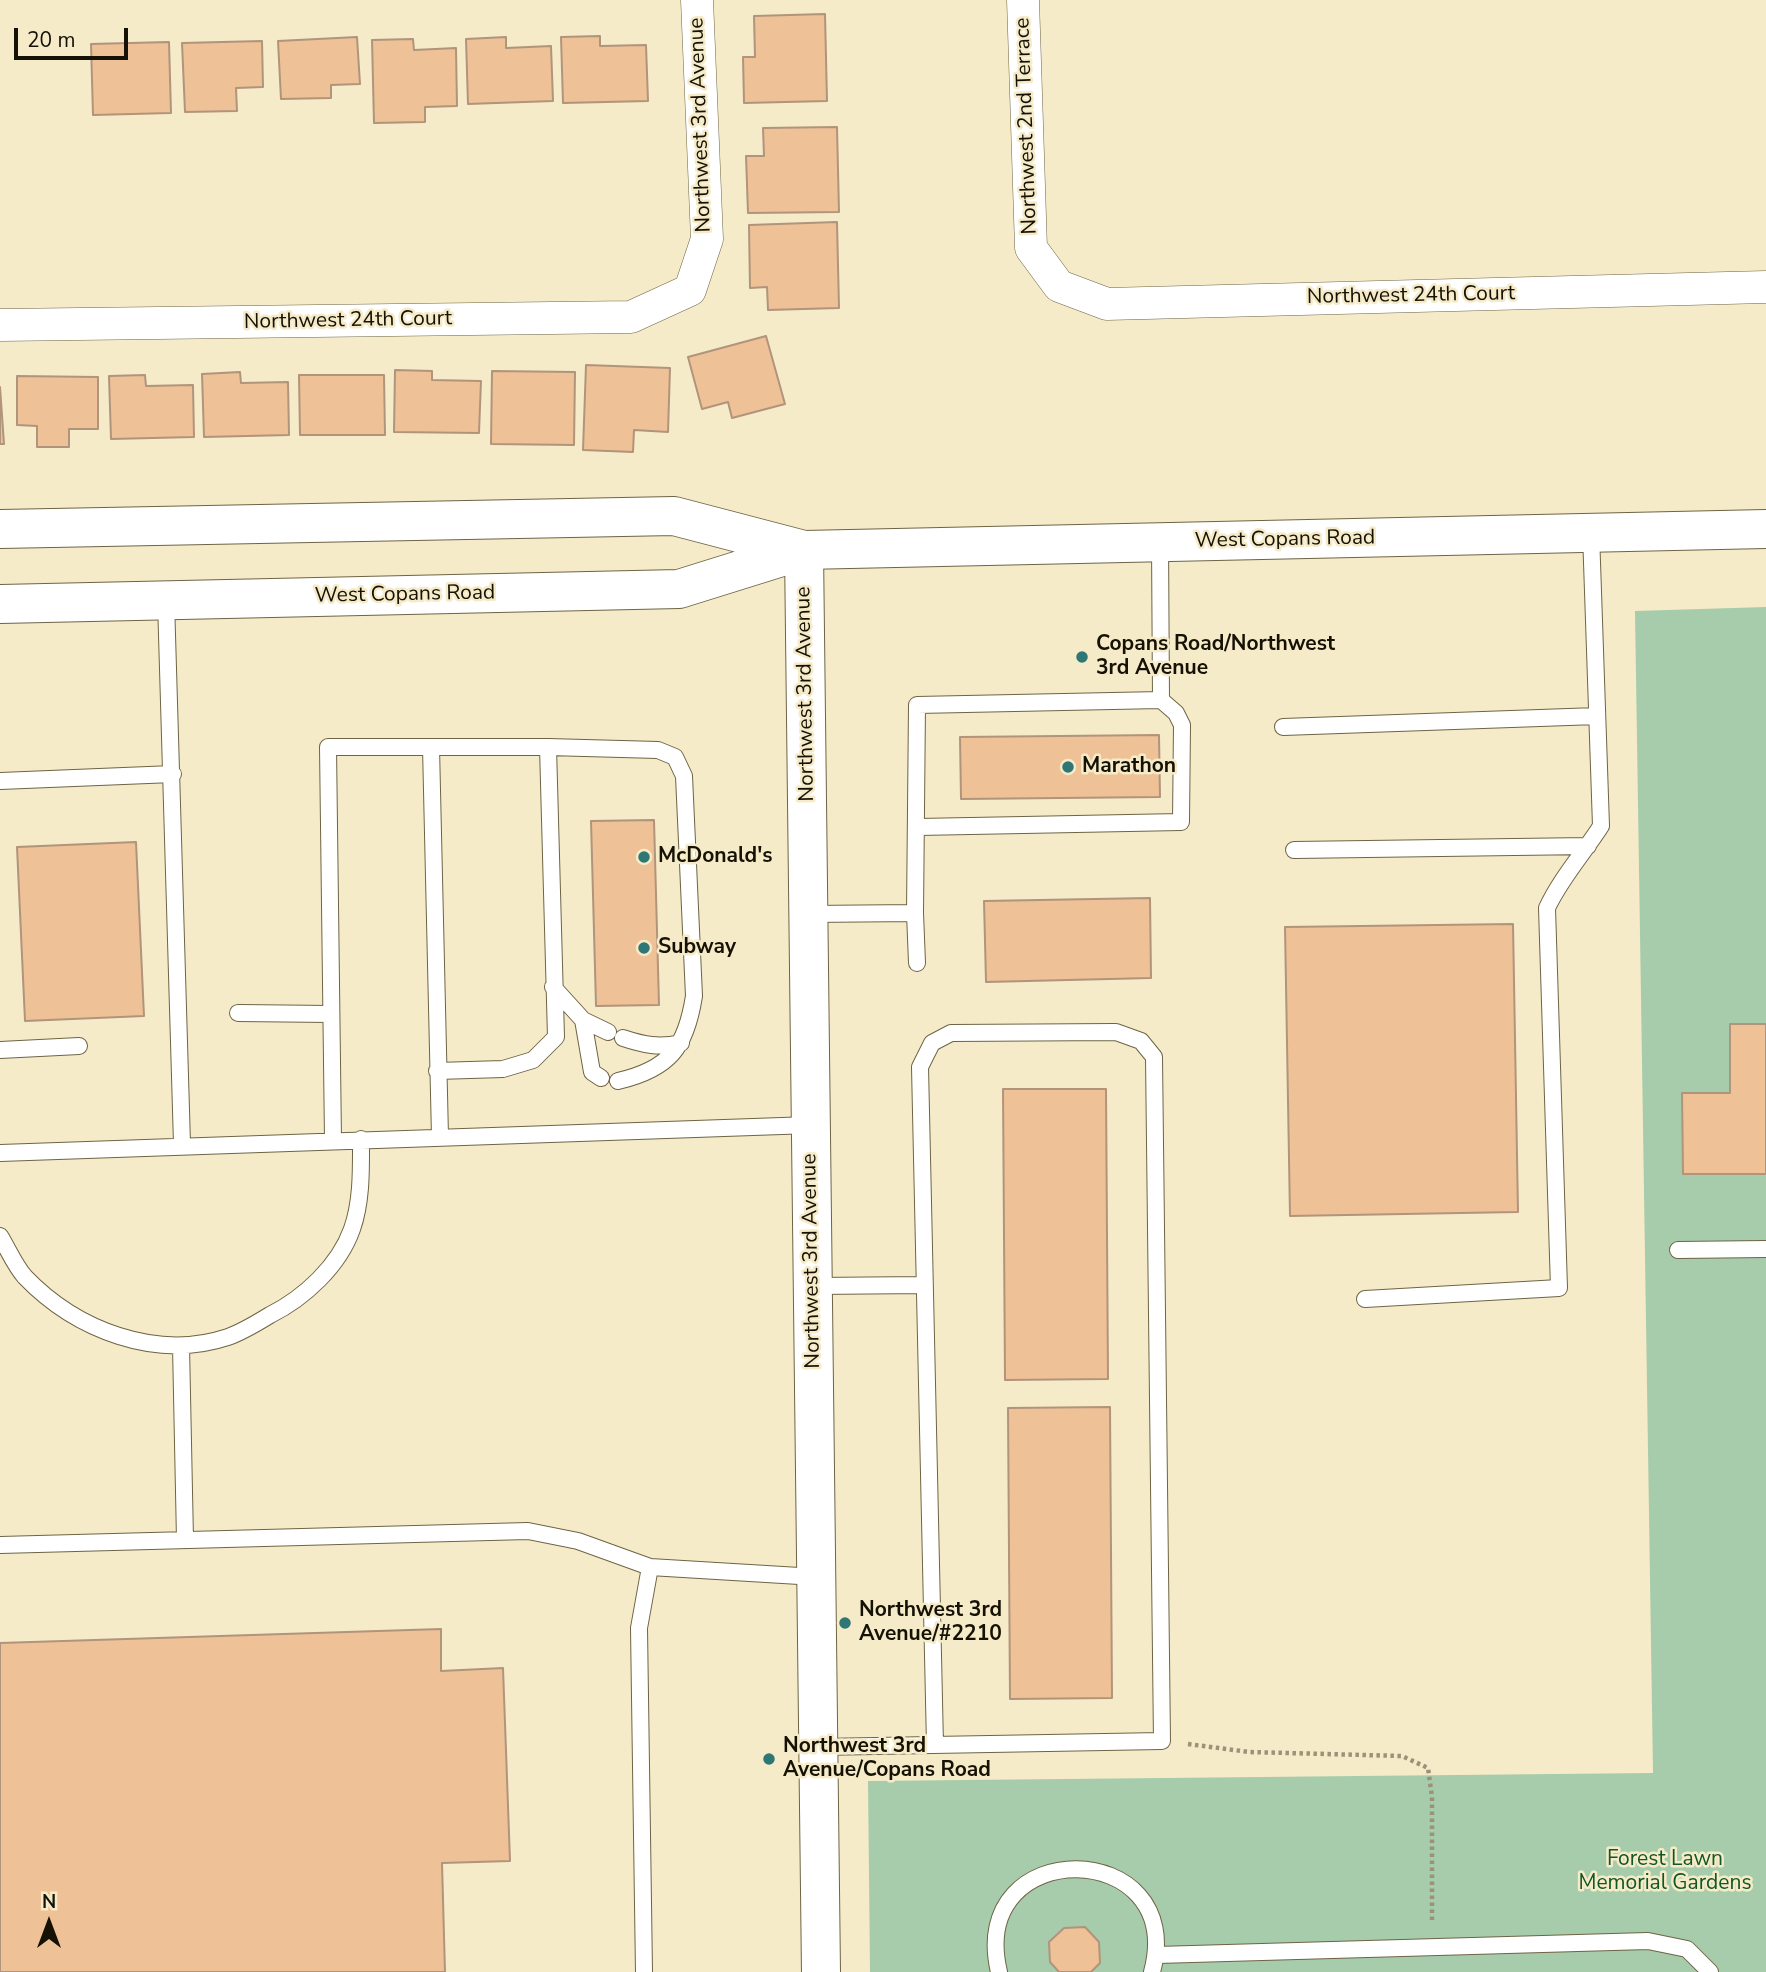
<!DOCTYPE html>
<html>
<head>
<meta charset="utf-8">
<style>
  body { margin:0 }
  #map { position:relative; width:1766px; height:1972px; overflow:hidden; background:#f6ebc8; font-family:"Nunito Sans",sans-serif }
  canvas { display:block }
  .north { position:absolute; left:14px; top:1888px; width:70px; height:70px; -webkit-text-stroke:5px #f6ebc8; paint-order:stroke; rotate:0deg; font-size:19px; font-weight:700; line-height:28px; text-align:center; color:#151105 }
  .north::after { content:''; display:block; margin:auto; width:24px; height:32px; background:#151105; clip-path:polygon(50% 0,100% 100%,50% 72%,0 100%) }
  .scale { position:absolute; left:14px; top:28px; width:114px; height:32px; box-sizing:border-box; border:4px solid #151105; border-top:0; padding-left:9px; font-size:21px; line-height:24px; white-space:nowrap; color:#151105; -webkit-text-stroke:5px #f6ebc8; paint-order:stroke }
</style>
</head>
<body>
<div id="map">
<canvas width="1766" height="1972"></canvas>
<div class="north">N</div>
<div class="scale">20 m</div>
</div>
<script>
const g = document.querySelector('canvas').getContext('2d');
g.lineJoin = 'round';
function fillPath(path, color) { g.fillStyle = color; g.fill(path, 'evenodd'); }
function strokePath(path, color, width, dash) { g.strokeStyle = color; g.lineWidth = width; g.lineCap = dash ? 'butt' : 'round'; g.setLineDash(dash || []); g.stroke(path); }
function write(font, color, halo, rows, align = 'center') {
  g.font = font + ' "Nunito Sans",sans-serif'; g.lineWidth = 5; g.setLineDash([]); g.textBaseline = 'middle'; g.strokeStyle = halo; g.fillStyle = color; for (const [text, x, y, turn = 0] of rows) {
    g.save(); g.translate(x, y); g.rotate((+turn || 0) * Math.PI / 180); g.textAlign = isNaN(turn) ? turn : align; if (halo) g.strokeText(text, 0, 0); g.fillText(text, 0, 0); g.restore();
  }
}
fillPath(new Path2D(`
  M1766 607V1972H870L868 1781 1653 1773 1635 611Z`), '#a6ccab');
const building = new Path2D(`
  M825 14 827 101 744 103 743 57H755L754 16Z
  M600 36V46L646 45 648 101 563 103 561 37Z
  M357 37 360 84 331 85V98L281 99 278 41Z
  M506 37V48L551 46 553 101 468 104 466 39Z
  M413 39 414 50 456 48 457 106 425 107V122L374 123 372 40Z
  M262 41 263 87 236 88 237 111 185 112 182 43Z
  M169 42 171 113 93 115 91 44Z
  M837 127 839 212 748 213 746 156H764L763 128Z
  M837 222 839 308 768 310 767 287 750 288 749 225Z
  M766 336 785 404 732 418 728 402 702 409 688 357Z
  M586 365 670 368 668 432 634 430 633 452 583 450Z
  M395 370 432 371V380L481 381 479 433 394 432Z
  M492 371 575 372 574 445 491 444Z
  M240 372 241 383 288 382 289 435 204 437 202 374Z
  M145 375 146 386 193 385 194 437 111 439 109 376Z
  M299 375H384L385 435H300Z
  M17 376 98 377V429H69V447H37V426L17 425Z
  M0 387 4 444H0Z
  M1159 735 1160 797 961 799 960 737Z
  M654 820 659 1005 596 1006 591 821Z
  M136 842 144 1016 25 1021 17 847Z
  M1150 898 1151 978 986 982 984 901Z
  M1513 924 1518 1212 1290 1216 1285 927Z
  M1730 1024H1766V1174H1683L1682 1093H1730Z
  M1003 1089H1106L1108 1379 1005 1380Z
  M1110 1407 1112 1698 1010 1699 1008 1408Z
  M441 1629V1671L503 1668 510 1861 442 1863 445 1972H0V1643Z
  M1085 1927 1099 1942 1100 1963 1091 1972H1059L1050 1962 1049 1942 1064 1928Z`);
fillPath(building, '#efc197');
strokePath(building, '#b0947c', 2);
const service = new Path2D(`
  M166 601 182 1144
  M1283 727 1597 716
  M431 747 440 1137
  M548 747 658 750 675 757 684 776 694 996C686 1047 670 1069 618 1081
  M0 781 173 774
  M918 827 1181 822 1182 725 1176 713 1161 700
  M1294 850 1588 846
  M915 913 917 963
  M808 914 915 913 917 705 1161 700 1160 542
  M553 987 583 1020 592 1072 601 1078
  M238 1013 330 1014
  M583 1020 608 1032
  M623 1038C644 1045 659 1048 681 1043
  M0 1050 79 1046
  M333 1140 328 747H548L556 1037 533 1060 503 1069 437 1071
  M0 1153 811 1125
  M0 1236C8 1249 15 1266 25 1277 76 1330 156 1361 228 1337 242 1332 257 1323 270 1315 304 1298 339 1266 352 1229 362 1201 361 1168 361 1139
  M1678 1250 1766 1249
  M813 1286 924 1285
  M1365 1299 1559 1288 1547 908C1561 878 1583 854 1601 826L1591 533
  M181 1346 185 1540
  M0 1545 528 1531 578 1541 650 1567 816 1577
  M818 1747 1162 1741 1154 1057 1141 1041 1116 1032 951 1033 932 1043 920 1067 935 1745
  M1157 1955 1648 1941 1687 1949 1710 1972
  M644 1972 639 1628 650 1567
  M999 1972C966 1833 1188 1837 1152 1972`);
const minor = new Path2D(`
  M1023 0 1031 248 1059 286 1107 304 1766 287
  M0 325 631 317 690 290 707 239 697 0`);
const tertiary = new Path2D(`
  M804 550 821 1972`);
const secondary = new Path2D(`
  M0 529 674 516 804 550 1766 529
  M0 604 679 589 804 550`);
strokePath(service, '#6e6445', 18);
strokePath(minor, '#6e6445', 33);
strokePath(tertiary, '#6e6445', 40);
strokePath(secondary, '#6e6445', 40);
strokePath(new Path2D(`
  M1188 1744 1249 1752 1402 1756 1428 1768 1432 1797V1921`), '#9b9279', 4.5, [3.5, 3.5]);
strokePath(service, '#fff', 16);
strokePath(minor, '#fff', 32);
strokePath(tertiary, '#fff', 38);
strokePath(secondary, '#fff', 38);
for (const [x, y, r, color] of [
  [1082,657,7,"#2e7775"],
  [1068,767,7,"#2e7775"],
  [644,857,7,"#2e7775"],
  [644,948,7,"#2e7775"],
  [845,1623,7,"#2e7775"],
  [769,1759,7,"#2e7775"]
]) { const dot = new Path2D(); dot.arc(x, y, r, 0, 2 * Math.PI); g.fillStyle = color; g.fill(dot); strokePath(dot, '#f6ebc8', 2.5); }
write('21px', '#151105', '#f6ebc8', [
  ["Northwest 3rd Avenue",701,125,-92],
  ["Northwest 2nd Terrace",1027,126,-92],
  ["Northwest 24th Court",1411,296,-1],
  ["Northwest 24th Court",348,321,-1],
  ["West Copans Road",1285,540,-1],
  ["West Copans Road",405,595,-1],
  ["Northwest 3rd Avenue",806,694,-91],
  ["Northwest 3rd Avenue",812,1261,-91]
]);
write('bold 21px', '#151105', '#f6ebc8', [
  ["Copans Road/Northwest",1096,645],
  ["3rd Avenue",1096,669],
  ["Marathon",1082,767],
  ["McDonald's",658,857],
  ["Subway",658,948],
  ["Northwest 3rd",859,1611],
  ["Avenue/#2210",859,1635],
  ["Northwest 3rd",783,1747],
  ["Avenue/Copans Road",783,1771]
], 'left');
write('21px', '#0f5826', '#f6ebc8', [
  ["Forest Lawn",1665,1860],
  ["Memorial Gardens",1665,1884]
]);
</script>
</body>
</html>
